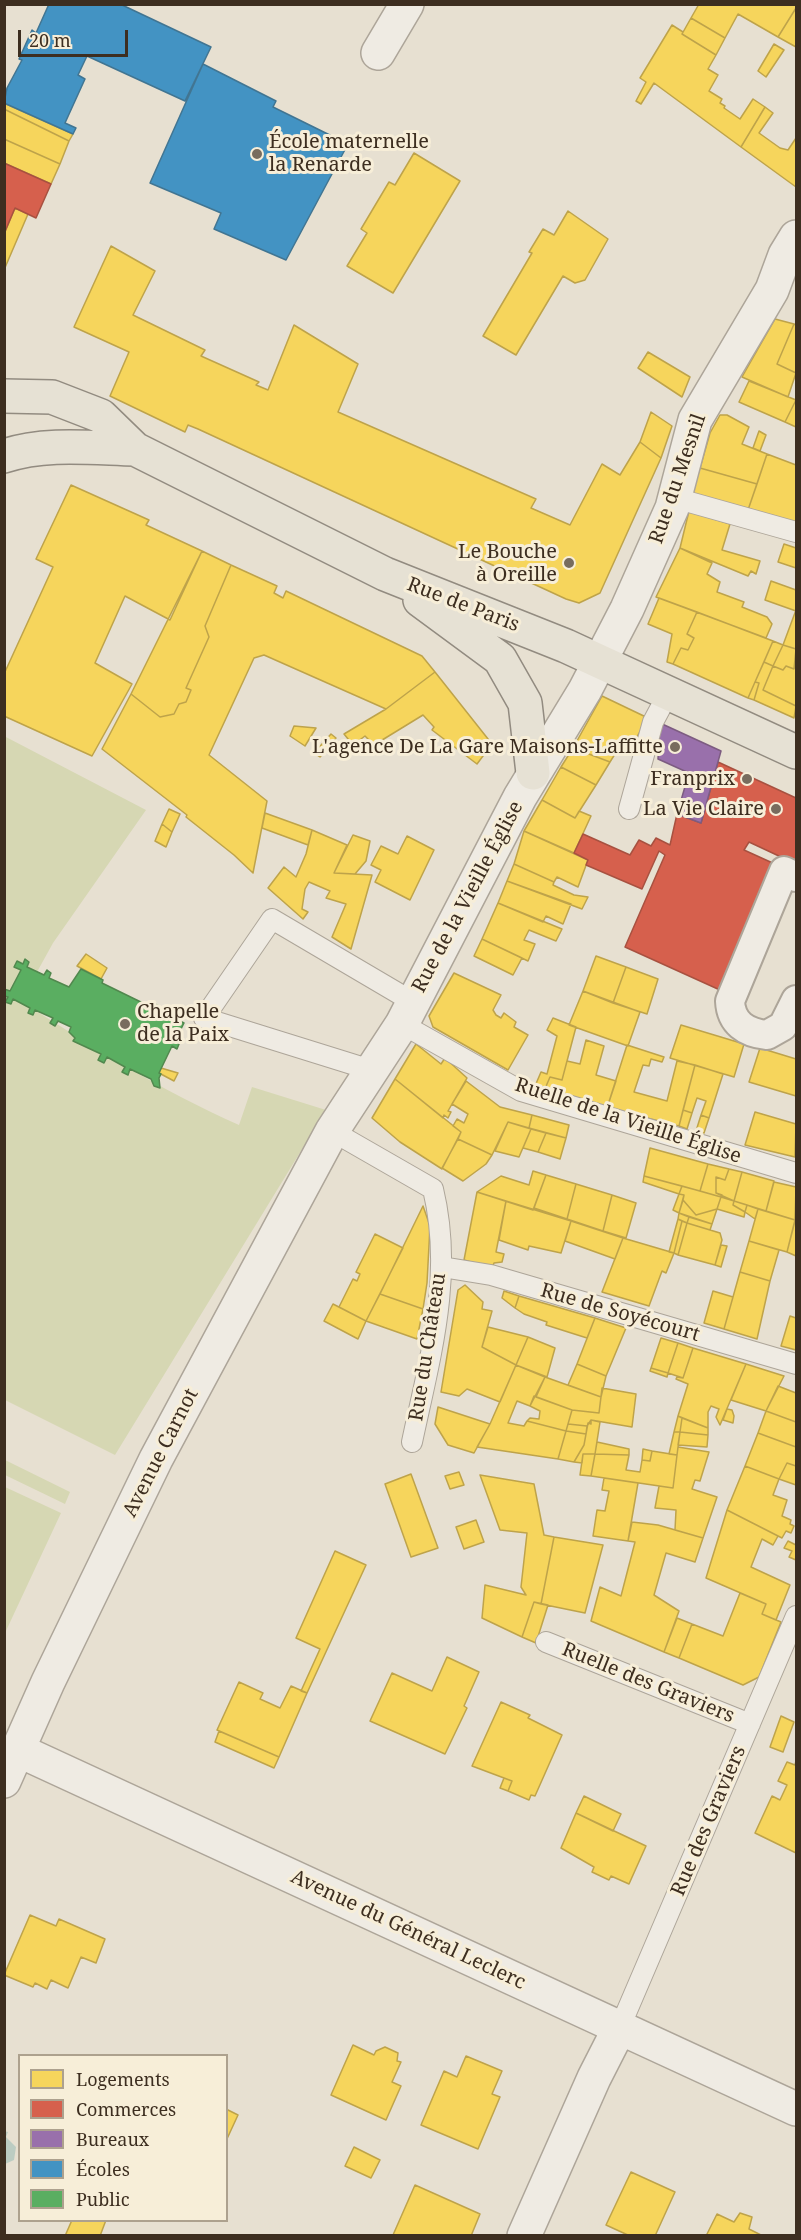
<!DOCTYPE html>
<html>
<head>
<meta charset="utf-8">
<style>
  body { margin:0 }
  #map { position:relative; width:801px; height:2240px; overflow:hidden; background:#e7e0d1; font-family:"Noto Serif",serif }
  canvas { display:block }
  .frame { position:absolute; inset:0; border:6px solid #3d2e20; pointer-events:none }
  .legend { position:absolute; left:18px; top:2054px; width:210px; height:168px; box-sizing:border-box; background:#f7eed8; border:2px solid #ada18e; margin:0; padding:8px 10px; list-style:none; font-size:18px; color:#3d2e20 }
  .legend li { display:flex; align-items:center; gap:12px; height:30px }
  .legend b { width:30px; border:2px solid #ada18e }
  .scale { position:absolute; left:18px; top:30px; width:110px; height:27px; box-sizing:border-box; border:3px solid #3d2e20; border-top:0; padding-left:8px; font-size:18px; line-height:21px; white-space:nowrap; color:#3d2e20; -webkit-text-stroke:4px #f7eed8; paint-order:stroke }
</style>
</head>
<body>
<div id="map">
<canvas width="801" height="2240"></canvas>
<div class="frame"></div>
<ul class="legend">
<li><b style="height:16px;background:#f6d55c"></b>Logements</li>
<li><b style="height:16px;background:#d6604d"></b>Commerces</li>
<li><b style="height:16px;background:#9970ab"></b>Bureaux</li>
<li><b style="height:16px;background:#4393c3"></b>Écoles</li>
<li><b style="height:16px;background:#5aae61"></b>Public</li>
</ul>
<div class="scale">20 m</div>
</div>
<script>
const g = document.querySelector('canvas').getContext('2d');
g.lineJoin = 'round';
function fillPath(path, color) { g.fillStyle = color; g.fill(path, 'evenodd'); }
function strokePath(path, color, width, dash) { g.strokeStyle = color; g.lineWidth = width; g.lineCap = dash ? 'butt' : 'round'; g.setLineDash(dash || []); g.stroke(path); }
function write(font, color, halo, rows, align = 'center') {
  g.font = font + ' "Noto Serif",serif'; g.lineWidth = 6; g.setLineDash([]); g.textBaseline = 'middle'; g.strokeStyle = halo; g.fillStyle = color; for (const [text, x, y, turn = 0] of rows) {
    g.save(); g.translate(x, y); g.rotate((+turn || 0) * Math.PI / 180); g.textAlign = isNaN(turn) ? turn : align; if (halo) g.strokeText(text, 0, 0); g.fillText(text, 0, 0); g.restore();
  }
}
fillPath(new Path2D(`
  M4 736 146 810 53 943 21 1001C92 1047 162 1091 239 1125L252 1087 326 1110 115 1455 5 1400Z
  M5 1460 70 1492 65 1504 5 1475Z
  M5 1487 61 1513 5 1633Z`), '#d6d7b3');
fillPath(new Path2D(`
  M4 2131 8 2132 6 2137 16 2147 14 2160 5 2164Z`), '#bcccc2');
const homes = new Path2D(`
  M699 4H796V8L778 37 738 14 725 38 691 18Z
  M796 8V47L778 37Z
  M691 18 725 38 716 55 682 34Z
  M672 25 683 32 682 34 716 55 708 69 718 75 709 91 722 99 720 103 725 106 724 108 740 119 753 99 765 107 741 147 654 83 641 104 636 101 646 82 640 78Z
  M774 44 784 50 766 77 758 71Z
  M4 103 73 134 69 141 4 109Z
  M765 107 773 113 759 133 780 148 788 150 796 138V187L741 147Z
  M4 109 69 141 60 164 4 139Z
  M4 139 60 164 51 184 4 163Z
  M414 153 460 181 393 293 347 266 367 233 361 229 389 182 395 185Z
  M15 208 28 214 4 270V234Z
  M568 211 608 239 585 280 575 283 563 276 516 355 483 336 532 253 529 252 543 229 554 235Z
  M111 246 155 271 133 315 205 350 201 356 259 382 256 385 268 390 294 325 358 364 338 412 536 499 531 508 570 525 602 464 620 475 640 442 661 458 600 593 579 603 566 599 198 429 188 425 185 432 110 396 129 352 74 327Z
  M775 319 794 324 777 364 796 373 788 397 742 377Z
  M794 324 796 325V373L777 364Z
  M648 352 690 377 682 397 638 368Z
  M749 381 796 400 785 422 739 402Z
  M796 400V427L785 422Z
  M651 412 672 426 661 458 640 442Z
  M720 415H727L749 427 742 444 767 454 757 484 700 468 710 433Z
  M759 431 766 435 760 451 753 448Z
  M767 454 796 465V524L748 510Z
  M700 468 757 484 748 510 692 493Z
  M71 485 149 520 146 525 202 551 170 620 125 596 95 663 132 684 92 756 4 716V674L53 567 36 559Z
  M689 511 730 524 722 550 760 561 756 574 751 571 748 576 680 548Z
  M784 544 796 548V568L778 562Z
  M680 548 712 563 707 574 720 582 717 592 744 602 742 607 767 617 772 624 766 638 656 597Z
  M202 551 231 565 205 626 209 637 186 688 191 690 186 702 179 704 174 714 160 717 131 694Z
  M231 565 277 586 274 593 283 598 286 591 422 656 435 672 386 709 264 655 254 658 209 755 267 801 253 873 234 855 186 817 187 815 102 749 131 694 160 717 174 714 179 704 186 702 191 690 186 688 209 637 205 626Z
  M771 581 796 590V611L765 600Z
  M659 598 697 612 687 634 694 638 688 650 681 648 673 664 667 662 672 634 648 624Z
  M796 610V649L783 645Z
  M697 612 773 641 748 698 673 664 681 648 688 650 694 638 687 634Z
  M773 641 783 645 773 666 764 662Z
  M783 645 796 649 794 669 786 666 783 670 773 666Z
  M764 662 773 666 763 690 796 706 794 718 754 700 759 683 755 682Z
  M796 665V706L763 690 773 666 783 670 786 666 794 669Z
  M435 672 492 744 477 764 432 730 434 727 423 715 374 745 365 736 353 745 344 734 386 709Z
  M755 682 759 683 754 700 748 698Z
  M602 696 648 718 634 742 625 738 610 762 573 748Z
  M294 726 316 728 305 746 290 736Z
  M331 734 336 738 320 757 314 753Z
  M573 748 610 762 596 785 561 767Z
  M561 767 596 785 575 818 542 800Z
  M542 800 575 818 579 811 591 816 574 853 524 831Z
  M169 809 180 814 172 832 162 824Z
  M265 813 312 830 308 845 262 828Z
  M162 824 172 832 166 847 155 841Z
  M312 830 347 845 334 873 372 875 351 949 332 937 346 904 326 898 330 891 309 882 305 889 302 909 308 912 303 919 268 888 284 867 296 877 306 854Z
  M524 831 588 860 578 887 557 877 554 882 514 864Z
  M353 835 370 841 366 861 355 874 334 873Z
  M407 836 434 850 410 900 375 882 381 870 371 865 381 846 398 854Z
  M514 864 554 882 553 885 574 895 588 897 582 909 507 881Z
  M507 881 571 904 563 924 546 916 543 922 498 903Z
  M498 903 562 929 556 941 529 930 524 940 535 944 528 961 482 939Z
  M482 939 522 958 513 975 474 956Z
  M86 954 107 968 101 979 77 966Z
  M596 956 626 967 613 1003 583 991Z
  M626 967 658 979 647 1014 613 1003Z
  M454 973 501 995 493 1010 496 1015 501 1018 504 1013 516 1022 514 1027 528 1035 508 1070 433 1027 429 1016Z
  M583 991 640 1012 628 1046 569 1025Z
  M553 1018 576 1027 562 1080 550 1077 544 1091 535 1086 541 1072 547 1074 557 1036 547 1030Z
  M681 1025 744 1044 734 1077 670 1058Z
  M586 1040 604 1046 596 1075 616 1081 607 1108 544 1091 550 1077 562 1080 567 1061 580 1064Z
  M416 1044 441 1064 445 1058 467 1078 448 1111 451 1112 448 1118 444 1115 443 1118 395 1079Z
  M627 1045 664 1057 662 1062 651 1059 649 1066 643 1065 634 1092 667 1101 677 1061 695 1065 679 1126 607 1108Z
  M760 1048 796 1059V1096L749 1082Z
  M695 1065 723 1074 709 1118 701 1115 706 1101 697 1098 692 1113 683 1110Z
  M161 1068 178 1073 174 1081 159 1073Z
  M395 1079 461 1132 442 1169 400 1142 372 1118Z
  M466 1081 500 1107 532 1115 529 1128 508 1122 492 1155 458 1139 461 1132 453 1126 457 1119 464 1123 468 1114 452 1104Z
  M683 1110 692 1113 687 1129 679 1126Z
  M755 1112 796 1124 795 1157 745 1145Z
  M532 1115 569 1125 566 1138 529 1128Z
  M701 1115 709 1118 704 1133 696 1131Z
  M508 1122 531 1129 519 1157 495 1151Z
  M531 1129 546 1133 538 1152 523 1148Z
  M546 1133 566 1138 560 1159 538 1152Z
  M458 1139 492 1155 486 1164 463 1181 442 1168Z
  M650 1148 708 1164 700 1191 644 1176Z
  M708 1164 729 1169 725 1180 716 1177V1193L722 1195 721 1197 700 1191Z
  M729 1169 742 1172 734 1201 716 1193V1177L725 1180Z
  M533 1171 546 1175 533 1210 477 1192 501 1176 529 1185Z
  M742 1172 774 1181 766 1211 734 1201Z
  M546 1175 576 1184 567 1219 534 1208Z
  M644 1176 682 1186 679 1194 643 1182Z
  M774 1182 796 1187 795 1220 766 1211Z
  M576 1184 612 1195 603 1231 567 1219Z
  M682 1186 721 1197 717 1209 696 1215 683 1200 684 1195 679 1194Z
  M477 1192 506 1201 496 1252 504 1254 502 1262 494 1263 492 1268 464 1260Z
  M679 1194 684 1195 679 1213 673 1210Z
  M612 1195 636 1203 626 1238 603 1231Z
  M721 1197 734 1201 733 1205 745 1212 744 1217 717 1209Z
  M683 1200 696 1215 717 1209 712 1224 679 1213Z
  M506 1201 571 1221 561 1253 529 1246 528 1250 499 1240Z
  M734 1201 747 1205 745 1212 733 1205Z
  M747 1205 758 1209 755 1219 745 1212Z
  M423 1206 430 1226 427 1283 423 1309 380 1294Z
  M758 1209 795 1220 787 1252 749 1241Z
  M679 1213 689 1217 687 1223 678 1219Z
  M689 1217 712 1224 710 1230 687 1223Z
  M796 1217V1256L787 1252Z
  M678 1219 682 1221 674 1253 669 1252Z
  M571 1221 623 1238 615 1259 565 1241Z
  M682 1221 687 1223 678 1255 674 1253Z
  M687 1223 720 1233 722 1240 715 1265 678 1255Z
  M375 1234 403 1248 366 1321 339 1307 353 1279 357 1281 360 1274 356 1272Z
  M623 1238 674 1253 666 1273 662 1271 649 1306 602 1292Z
  M749 1241 779 1250 770 1281 740 1272Z
  M721 1245 727 1246 721 1267 715 1265Z
  M740 1272 770 1281 757 1339 724 1329Z
  M465 1285 483 1302 482 1309 492 1311 482 1347 516 1365 500 1402 467 1389 459 1396 441 1392 458 1290Z
  M504 1291 519 1296 515 1308 502 1298Z
  M713 1291 733 1297 724 1329 704 1323Z
  M380 1294 423 1309 417 1339 366 1321Z
  M519 1296 595 1318 587 1338 546 1325 547 1322 524 1314 515 1308Z
  M333 1304 366 1321 358 1339 324 1321Z
  M790 1316 796 1318V1350L781 1346Z
  M595 1318 626 1328 606 1376 577 1364Z
  M488 1327 528 1337 516 1365 482 1347Z
  M528 1337 555 1348 547 1377 516 1365Z
  M661 1338 678 1343 668 1373 651 1368Z
  M678 1343 693 1348 683 1378 668 1373Z
  M693 1348 746 1364 720 1425 716 1417 719 1409 711 1406 708 1412V1428L678 1416 688 1384 676 1379 677 1377 683 1378Z
  M577 1364 606 1376 601 1397 568 1385Z
  M746 1364 784 1376 766 1411 731 1400Z
  M516 1365 545 1377 530 1406 517 1401 508 1423 524 1426 527 1421 566 1431 558 1459 477 1447 490 1424Z
  M651 1368 668 1373 667 1377 650 1371Z
  M545 1377 601 1397 599 1413 572 1410 536 1397Z
  M778 1386 796 1393V1422L766 1411Z
  M602 1388 636 1394 632 1427 591 1420 587 1426 568 1424 572 1410 599 1413Z
  M534 1396 572 1410 566 1431 527 1421 530 1418 539 1419 540 1411 530 1406Z
  M438 1407 490 1424 474 1453 448 1445 435 1424Z
  M727 1409 732 1410 734 1416 733 1423 723 1420Z
  M766 1411 796 1422V1447L758 1433Z
  M678 1416 682 1418 680 1432H674Z
  M682 1418 708 1428V1435L680 1432Z
  M591 1420 600 1422 595 1454H583L582 1463 574 1462 584 1445 588 1423 591 1424Z
  M568 1424 587 1426 586 1434 566 1431Z
  M566 1431 586 1434 584 1445 574 1462 558 1459Z
  M674 1432H680L677 1455 669 1454Z
  M680 1432 708 1435 707 1447 678 1445Z
  M758 1433 796 1447V1466L787 1463 779 1479 745 1466Z
  M597 1442 629 1449V1455L595 1454Z
  M678 1447 709 1452 700 1481 695 1480 692 1489 717 1497 703 1538 675 1530 676 1510 655 1508 659 1486 673 1488Z
  M643 1449 652 1451 650 1461 642 1460Z
  M652 1451 677 1455 673 1488 591 1476 595 1454 629 1455 626 1470 640 1472 642 1460 650 1461Z
  M583 1454H595L591 1476 580 1475Z
  M787 1463 796 1466V1485L779 1479Z
  M745 1466 779 1479 773 1495 787 1500 782 1516 791 1520 790 1524 794 1526 791 1533 786 1531 782 1538 727 1510Z
  M459 1472 464 1485 450 1489 445 1476Z
  M411 1474 438 1548 411 1557 385 1484Z
  M480 1475 534 1484 544 1535 554 1537 541 1604 534 1602 522 1637 482 1618 485 1585 526 1595 521 1587 527 1533 500 1530Z
  M604 1478 638 1483 628 1541 593 1536 597 1510 605 1511 609 1491 602 1490Z
  M727 1510 778 1536 773 1545 762 1539 751 1567 790 1585 776 1620 762 1614 766 1604 706 1578Z
  M476 1520 484 1542 464 1549 456 1527Z
  M632 1522 658 1525 703 1538 695 1562 666 1553 654 1595 679 1611 664 1652 591 1621 600 1587 621 1596 635 1542 628 1541Z
  M554 1537 603 1545 585 1613 541 1604Z
  M788 1541 796 1545V1560L789 1557 792 1551 784 1548Z
  M335 1551 366 1565 307 1693 301 1691 320 1649 296 1638Z
  M740 1593 766 1604 762 1614 781 1622 759 1677 743 1685 679 1658 692 1624 723 1636Z
  M534 1602 548 1605 536 1643 522 1637Z
  M677 1618 692 1624 679 1658 664 1652Z
  M447 1657 479 1672 464 1706 467 1708 445 1754 370 1721 392 1673 432 1691Z
  M239 1682 263 1693 260 1699 280 1708 291 1686 307 1693 279 1757 217 1730Z
  M501 1702 530 1715 528 1718 562 1735 535 1796 531 1795 529 1800 508 1791 512 1781 472 1766Z
  M781 1716 794 1722 783 1752 770 1747Z
  M219 1731 279 1757 274 1768 215 1742Z
  M796 1761V1853L755 1833 772 1796 780 1800 787 1785 778 1781 787 1762 795 1765Z
  M504 1778 512 1781 508 1791 500 1788Z
  M584 1796 621 1814 613 1831 576 1813Z
  M576 1813 646 1846 629 1884 611 1876 609 1880 592 1872 594 1867 561 1848Z
  M30 1915 56 1926 59 1919 105 1939 96 1963 81 1957 68 1988 51 1980 47 1989 35 1983 33 1987 4 1975Z
  M353 2045 374 2055 376 2051 385 2047 398 2053 397 2061 401 2062 392 2082 401 2086 386 2120 331 2095Z
  M466 2056 502 2071 492 2094 500 2097 478 2149 421 2125 444 2071 457 2077Z
  M226 2109 238 2115 226 2141Z
  M354 2147 380 2160 371 2178 345 2166Z
  M631 2172 675 2192 655 2236H630L606 2225Z
  M415 2185 480 2214 471 2236 393 2235Z
  M740 2213 752 2217 749 2229 763 2236H706L717 2214 734 2222Z
  M72 2220H106L100 2236H65Z`);
fillPath(homes, '#f6d55c');
strokePath(homes, '#bea34a', 1.5);
const shops = new Path2D(`
  M4 163 51 184 36 218 15 208 4 234Z
  M718 762 796 798V864L749 842 744 850 777 865 720 990 625 947 665 855 659 851 642 889 586 865 588 860 574 853 583 834 630 855 639 840 651 846 656 838 670 845 677 814 701 823Z`);
fillPath(shops, '#d6604d');
strokePath(shops, '#a85140', 1.5);
const offices = new Path2D(`
  M660 723 721 751 701 823 677 814 689 773 658 759Z`);
fillPath(offices, '#9970ab');
strokePath(offices, '#7d5c81', 1.5);
const schools = new Path2D(`
  M49 4H120L211 47 185 101 87 56 78 75 85 79 65 123 76 128 73 134 4 103 7 88 22 60 19 59 32 30 36 33Z
  M203 64 276 101 273 107 348 144 286 260 214 229 221 213 150 183Z`);
fillPath(schools, '#4393c3');
strokePath(schools, '#417592', 1.5);
const public = new Path2D(`
  M25 959 29 962 27 967 44 975 47 970 51 973 49 978 69 987 81 969 103 980 102 983 151 1007 153 1003 159 1006 157 1010 184 1023 175 1041 179 1044 177 1049 172 1046 159 1073 161 1074 159 1078 160 1088 154 1086 151 1079 130 1069 128 1075 122 1072 125 1067 107 1057 104 1063 98 1060 101 1054 73 1041 75 1038 69 1032 71 1027 58 1021 55 1026 50 1023 53 1018 35 1010 33 1015 28 1013 30 1008 13 999 11 1004 5 1002 8 997 4 996V989L10 991 21 970 14 967 17 961 23 964Z`);
fillPath(public, '#5aae61');
strokePath(public, '#51884e', 1.5);
const service = new Path2D(`
  M675 498 796 532
  M629 809 653 722 669 692
  M402 1024 521 1091 796 1173
  M371 1070 204 1018 272 919 413 1002
  M332 1131 433 1189C454 1276 430 1357 412 1442
  M442 1267 491 1275 796 1364
  M546 1642 750 1724
  M620 2027 796 1616`);
const pedestrian = new Path2D(`
  M796 877 784 871 730 1001C731 1023 746 1033 767 1035L783 1026 796 1000`);
const minor = new Path2D(`
  M378 53 407 4
  M20 1751 796 2109
  M4 1781 48 1682 156 1459 332 1131 402 1024 520 797 585 690 627 609 672 508 695 420 772 290 785 255 796 237
  M524 2236 594 2078 620 2027`);
const primary = new Path2D(`
  M4 396 52 397 101 416 135 449 385 574 566 646 796 752
  M4 456C45 442 93 448 135 449
  M420 600 500 659 525 703 533 773`);
strokePath(service, '#ada599', 22);
strokePath(pedestrian, '#ada599', 32);
strokePath(minor, '#ada599', 36);
strokePath(primary, '#928b80', 36);
strokePath(service, '#efebe3', 20);
strokePath(pedestrian, '#efebe3', 28);
strokePath(minor, '#efebe3', 33);
strokePath(primary, '#e6e1d4', 33);
for (const [x, y, r, color] of [
  [257,154,6,"#786c5e"],
  [569,563,6,"#786c5e"],
  [675,747,6,"#786c5e"],
  [747,779,6,"#786c5e"],
  [776,809,6,"#786c5e"],
  [125,1024,6,"#786c5e"]
]) { const dot = new Path2D(); dot.arc(x, y, r, 0, 2 * Math.PI); g.fillStyle = color; g.fill(dot); strokePath(dot, '#f7eed8', 2); }
write('20px', '#3d2e20', '#f7eed8', [
  ["École maternelle",269,142,"left"],
  ["la Renarde",269,165,"left"],
  ["Le Bouche",557,552],
  ["à Oreille",557,575],
  ["L'agence De La Gare Maisons-Laffitte",663,747],
  ["Franprix",735,779],
  ["La Vie Claire",764,809],
  ["Chapelle",137,1012,"left"],
  ["de la Paix",137,1035,"left"]
], 'right');
write('20px', '#3d2e20', '#f7eed8', [
  ["Rue du Mesnil",678,479,-71],
  ["Rue de Paris",463,605,21],
  ["Rue de la Vieille Église",468,897,-62],
  ["Ruelle de la Vieille Église",628,1121,18],
  ["Rue de Soyécourt",620,1313,16],
  ["Rue du Château",428,1347,-81],
  ["Avenue Carnot",161,1453,-63],
  ["Ruelle des Graviers",648,1683,22],
  ["Rue des Graviers",709,1821,-67],
  ["Avenue du Général Leclerc",408,1930,25]
]);
</script>
</body>
</html>
